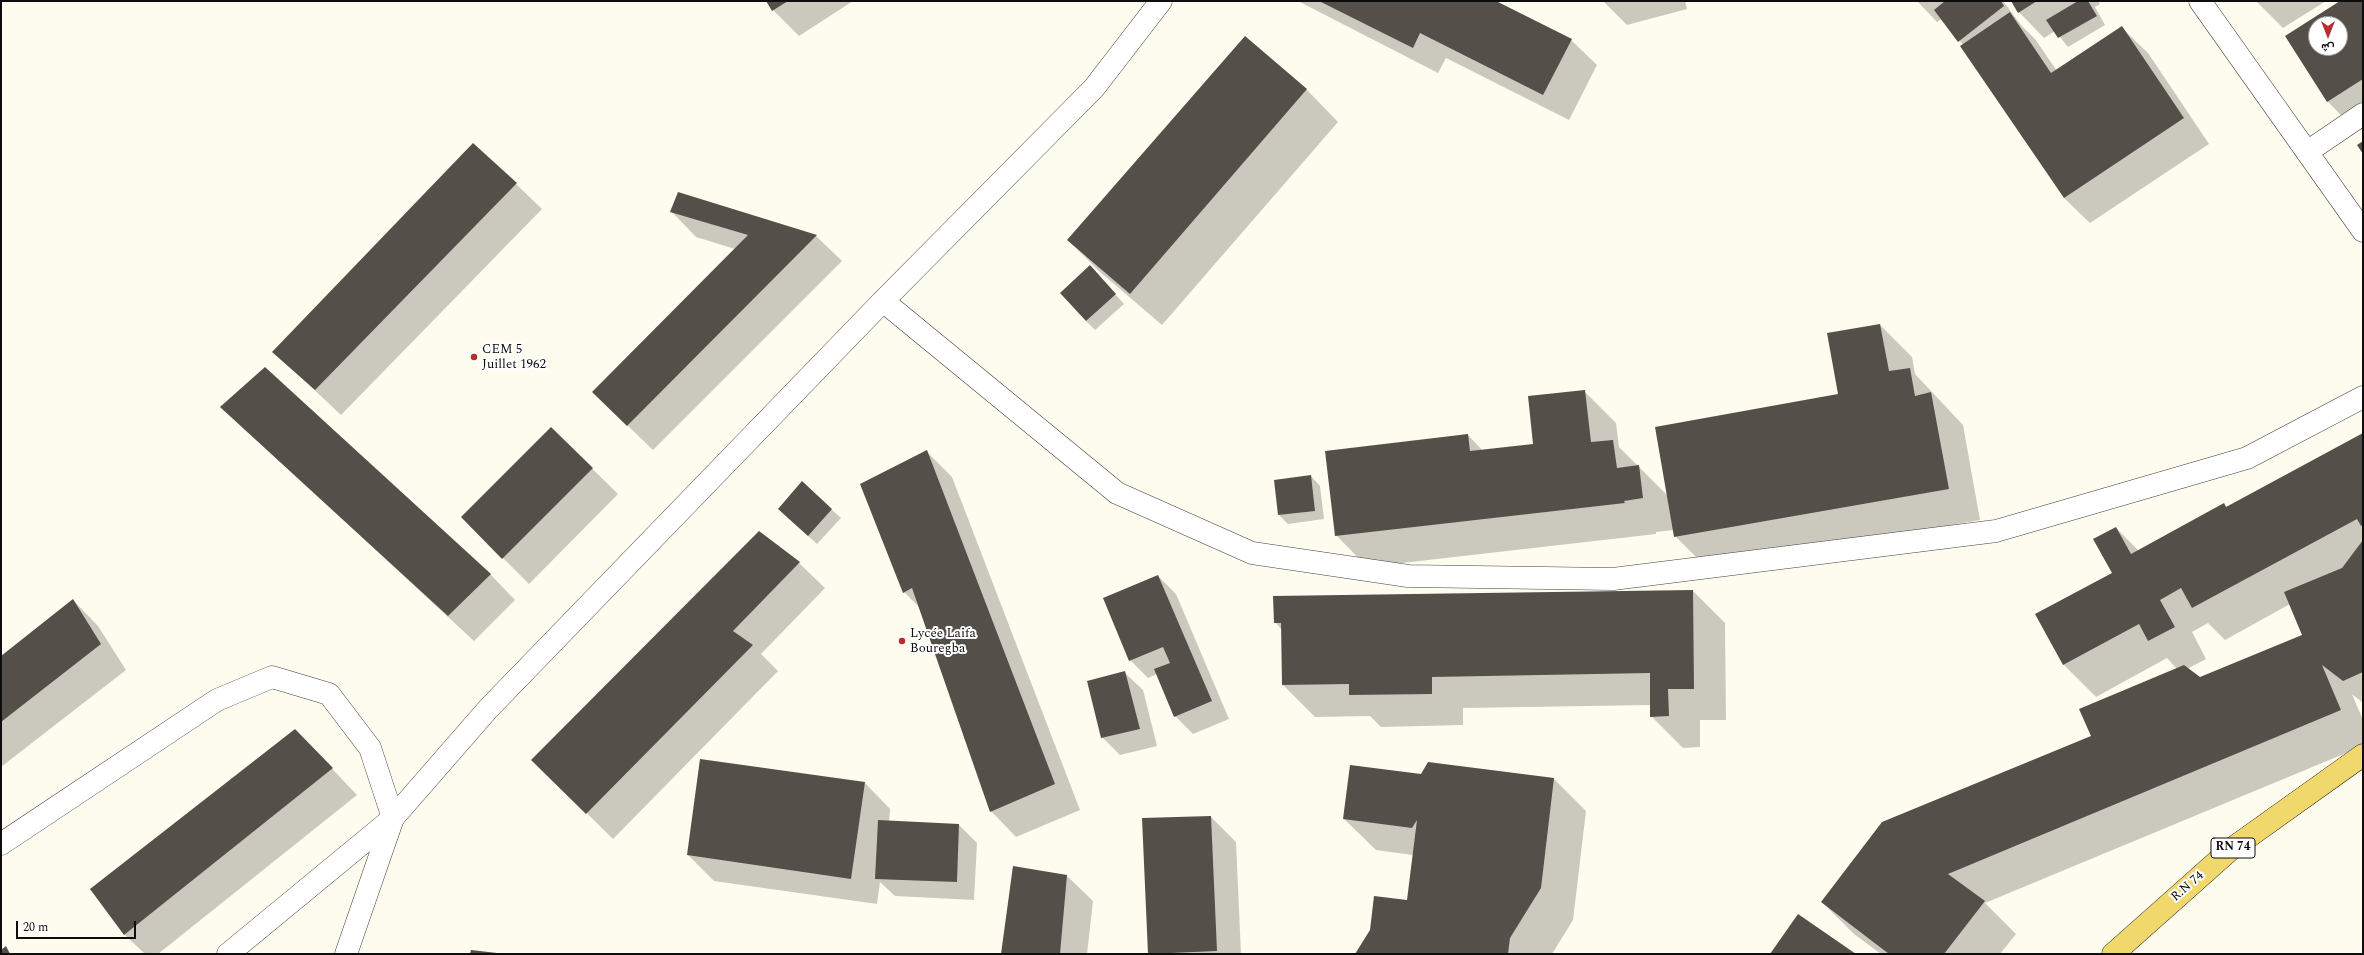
<!DOCTYPE html>
<html>
<head>
<meta charset="utf-8">
<style>
  body { margin:0 }
  #map { position:relative; width:2364px; height:955px; overflow:hidden; background:#fefcee; font-family:Spectral,Vazirmatn,serif }
  canvas { display:block }
  .frame { position:absolute; inset:0; border:2px solid #0d0d0d; pointer-events:none }
  .north { position:absolute; left:2308px; top:16px; width:40px; height:40px; box-sizing:border-box; background:#fff; border:1px solid #9e9e9e; border-radius:50%; rotate:180deg; font-size:11px; font-weight:700; line-height:16px; text-align:center; color:#0d0d0d }
  .north::after { content:''; display:block; margin:auto; width:14px; height:18px; background:#b62e2d; clip-path:polygon(50% 0,100% 100%,50% 72%,0 100%) }
  .scale { position:absolute; left:16px; top:921px; width:120px; height:18px; box-sizing:border-box; border:2px solid #0d0d0d; border-top:0; padding-left:5px; font-size:12px; line-height:14px; white-space:nowrap; color:#0d0d0d; -webkit-text-stroke:3px #fff; paint-order:stroke }
</style>
</head>
<body>
<div id="map">
<canvas width="2364" height="955"></canvas>
<div class="frame"></div>
<div class="north">ش</div>
<div class="scale">20 m</div>
</div>
<script>
const g = document.querySelector('canvas').getContext('2d');
g.lineJoin = 'round';
function fillPath(path, color) { g.fillStyle = color; g.fill(path, 'evenodd'); }
function strokePath(path, color, width, dash) { g.strokeStyle = color; g.lineWidth = width; g.lineCap = dash ? 'butt' : 'round'; g.setLineDash(dash || []); g.stroke(path); }
function write(font, color, halo, rows, align = 'center') {
  g.font = font + ' Spectral,serif'; g.lineWidth = 4; g.setLineDash([]); g.textBaseline = 'middle'; g.strokeStyle = halo; g.fillStyle = color; for (const [text, x, y, turn = 0] of rows) {
    g.save(); g.translate(x, y); g.rotate((+turn || 0) * Math.PI / 180); g.textAlign = isNaN(turn) ? turn : align; if (halo) g.strokeText(text, 0, 0); g.fillText(text, 0, 0); g.restore();
  }
}
fillPath(new Path2D(`
  M767 1H853L799 36 773 10Z
  M1298 1H1494L1571 40 1597 65 1569 120 1446 58 1438 73Z
  M1603 1H1685L1687 9 1627 25Z
  M1917 1H2003L2021 25 2035 39 2057 71 2122 28 2148 53 2209 144 2090 223 2064 198 1963 45 1942 19 1937 22Z
  M2012 1H2098L2100 4 2095 7 2105 25 2068 47 2055 31 2044 38 2019 12Z
  M2256 1H2326L2283 28Z
  M2342 1H2363V121L2353 127 2327 101 2286 36ZM2316 24H2340V48H2316Z
  M1245 37 1307 90 1338 122 1162 325 1100 272 1068 240Z
  M516 184 542 209 341 415 274 352Z
  M679 193 816 236 842 261 653 450 593 392 735 249 696 237 671 211Z
  M1099 276 1124 304 1095 330 1086 321Z
  M1880 325 1912 357 1915 374 1963 425 1980 520 1707 568 1675 536 1674 530 1656 532V534L1367 567 1336 535 1468 435 1483 451 1534 445 1584 391 1616 423 1619 447 1668 496 1840 395Z
  M221 407 490 574 515 600 474 641Z
  M551 428 618 494 529 584 462 517Z
  M2363 434V703L2352 694 2363 720V746L1985 903 2016 934 2000 954H1881L1854 934 1822 902 2092 736 2177 669 2167 658 2096 697 2064 665 2036 615 2113 573 2116 528 2139 551 2224 505 2227 507ZM2290 604 2303 635 2199 679 2187 669 2206 659 2192 632 2208 623 2225 640Z
  M926 451 952 477 1080 810 1016 837 991 811 920 608 904 592 861 485Z
  M1311 476 1320 486 1324 519 1288 524 1279 515Z
  M802 483 841 518 817 544 788 518Z
  M799 563 825 588 761 654 778 671 613 839 533 760Z
  M1158 576 1176 594 1229 719 1193 734 1175 716 1157 674 1148 678 1130 660Z
  M1693 591 1725 623 1726 720H1700V747L1683 748 1651 716V705L1463 708V725L1381 727 1370 716 1315 717 1283 685 1282 630 1275 622Z
  M73 600 98 626 126 670 1 767V657Z
  M1125 673 1143 690 1157 746 1120 755 1102 737Z
  M320 756 357 795 158 954H145L125 935 91 890Z
  M1428 763 1554 779 1586 811 1573 920 1552 954H1356L1408 901 1413 855 1376 850 1344 819 1421 775Z
  M865 783 890 809 889 822 959 825 977 843 974 900 895 896 880 882 877 904 714 881 688 855Z
  M1211 817 1236 842 1241 954H1149Z
  M1013 867 1067 876 1093 901 1087 954H1002Z`), '#0003');
fillPath(new Path2D(`
  M766 1H788L772 11Z
  M1319 1H1496L1572 39 1543 95 1420 33 1413 48Z
  M1945 1H2001L2004 6 1958 42 1934 10Z
  M2011 1H2037L2018 13Z
  M2078 1H2088L2097 16 2058 38 2046 20Z
  M2340 1H2363V79L2327 102 2285 36ZM2316 24H2340V48H2316Z
  M2010 12 2051 73 2122 26 2184 118 2064 198 1960 46Z
  M1245 36 1307 89 1130 294 1067 240Z
  M2363 141V154L2357 145Z
  M473 143 517 183 315 390 272 352Z
  M678 192 817 235 627 426 592 392 748 235 670 212Z
  M1090 265 1116 294 1086 321 1060 293Z
  M1880 324 1889 371 1910 368 1915 396 1931 392 1949 489 1674 537 1655 427 1838 394 1827 333Z
  M265 367 491 574 448 616 220 407Z
  M1585 390 1591 442 1613 440 1617 468 1639 465 1643 498 1624 501 1625 503 1335 536 1325 451 1468 434 1470 451 1533 444 1528 396Z
  M551 427 593 468 502 559 461 517Z
  M2363 433V525L2361 526 2357 519 2192 608 2181 588 2160 600 2175 627 2148 641 2139 624 2063 665 2035 614 2112 573 2093 539 2116 527 2131 554 2224 503 2226 507Z
  M927 450 1055 784 990 812 912 588 903 593 860 484Z
  M1311 475 1315 511 1278 515 1274 480Z
  M802 481 832 509 808 536 778 509Z
  M759 531 800 562 733 631 753 645 586 814 531 760Z
  M2363 540V672L2343 681 2322 665 2341 710 1948 874 1985 901 1944 954H1889L1821 902 1882 822 2091 736 2079 709 2184 665 2200 677 2302 635 2284 592 2342 568Z
  M1158 575 1212 701 1174 717 1154 669 1170 663 1163 647 1129 661 1103 598Z
  M1693 590 1694 689H1668L1669 716 1650 717V673L1432 677V694L1349 695V684L1282 685 1281 623H1274L1273 596Z
  M73 599 101 644 1 722V656Z
  M1125 671 1140 729 1101 738 1087 681Z
  M295 729 333 768 124 935 90 889Z
  M700 759 865 782 851 879 687 855Z
  M1428 762 1554 778 1541 888 1510 938 1508 954H1355L1370 930 1374 896 1407 900 1417 820 1412 828 1343 819 1350 765 1421 774Z
  M1211 816 1217 951 1148 954 1142 818Z
  M878 820 959 824 957 882 875 879Z
  M1013 866 1067 875 1060 954H1001Z
  M1798 914 1856 954H1770Z
  M6 946 10 954H1V950Z
  M471 950 497 953V954H470Z`), '#554f4a');
const minor = new Path2D(`
  M2200 1 2363 231
  M2307 152 2363 114
  M883 301 1117 493 1252 553 1408 576 1613 579 1996 531 2247 458 2363 397
  M1 844 217 700 272 677 329 694 370 748 393 818 346 954`);
const tertiary = new Path2D(`
  M228 954 393 818 488 709 883 301 1094 88 1161 1`);
const primary = new Path2D(`
  M2113 954 2230 850 2363 755`);
strokePath(minor, '#404040', 23);
strokePath(tertiary, '#404040', 23);
strokePath(primary, '#1e1e1e', 23);
strokePath(minor, '#fff', 22);
strokePath(tertiary, '#fff', 22);
strokePath(primary, '#f1d86c', 22);
for (const [x, y, r, color] of [
  [474,357,4,"#b62e2d"],
  [902,641,4,"#b62e2d"]
]) { const dot = new Path2D(); dot.arc(x, y, r, 0, 2 * Math.PI); g.fillStyle = color; g.fill(dot); strokePath(dot, '#fff', 1.5); }
for (const [x, y, w] of [
  [2233,848,44]
]) { const box = new Path2D(); box.roundRect(x - w / 2, y - 10, w, 20, 3); g.fillStyle = '#fff'; g.fill(box); strokePath(box, '#0d0d0d', 1); }
write('bold 12px', '#0d0d0d', null, [
  ["RN 74",2233,848]
]);
write('13px', '#0d0d0d', '#fff', [
  ["CEM 5",482,350],
  ["Juillet 1962",482,365],
  ["Lycée Laifa",910,634],
  ["Bouregba",910,649]
], 'left');
write('13px', '#0d0d0d', '#fff', [
  ["R.N 74",2188,887,-41]
]);
</script>
</body>
</html>
